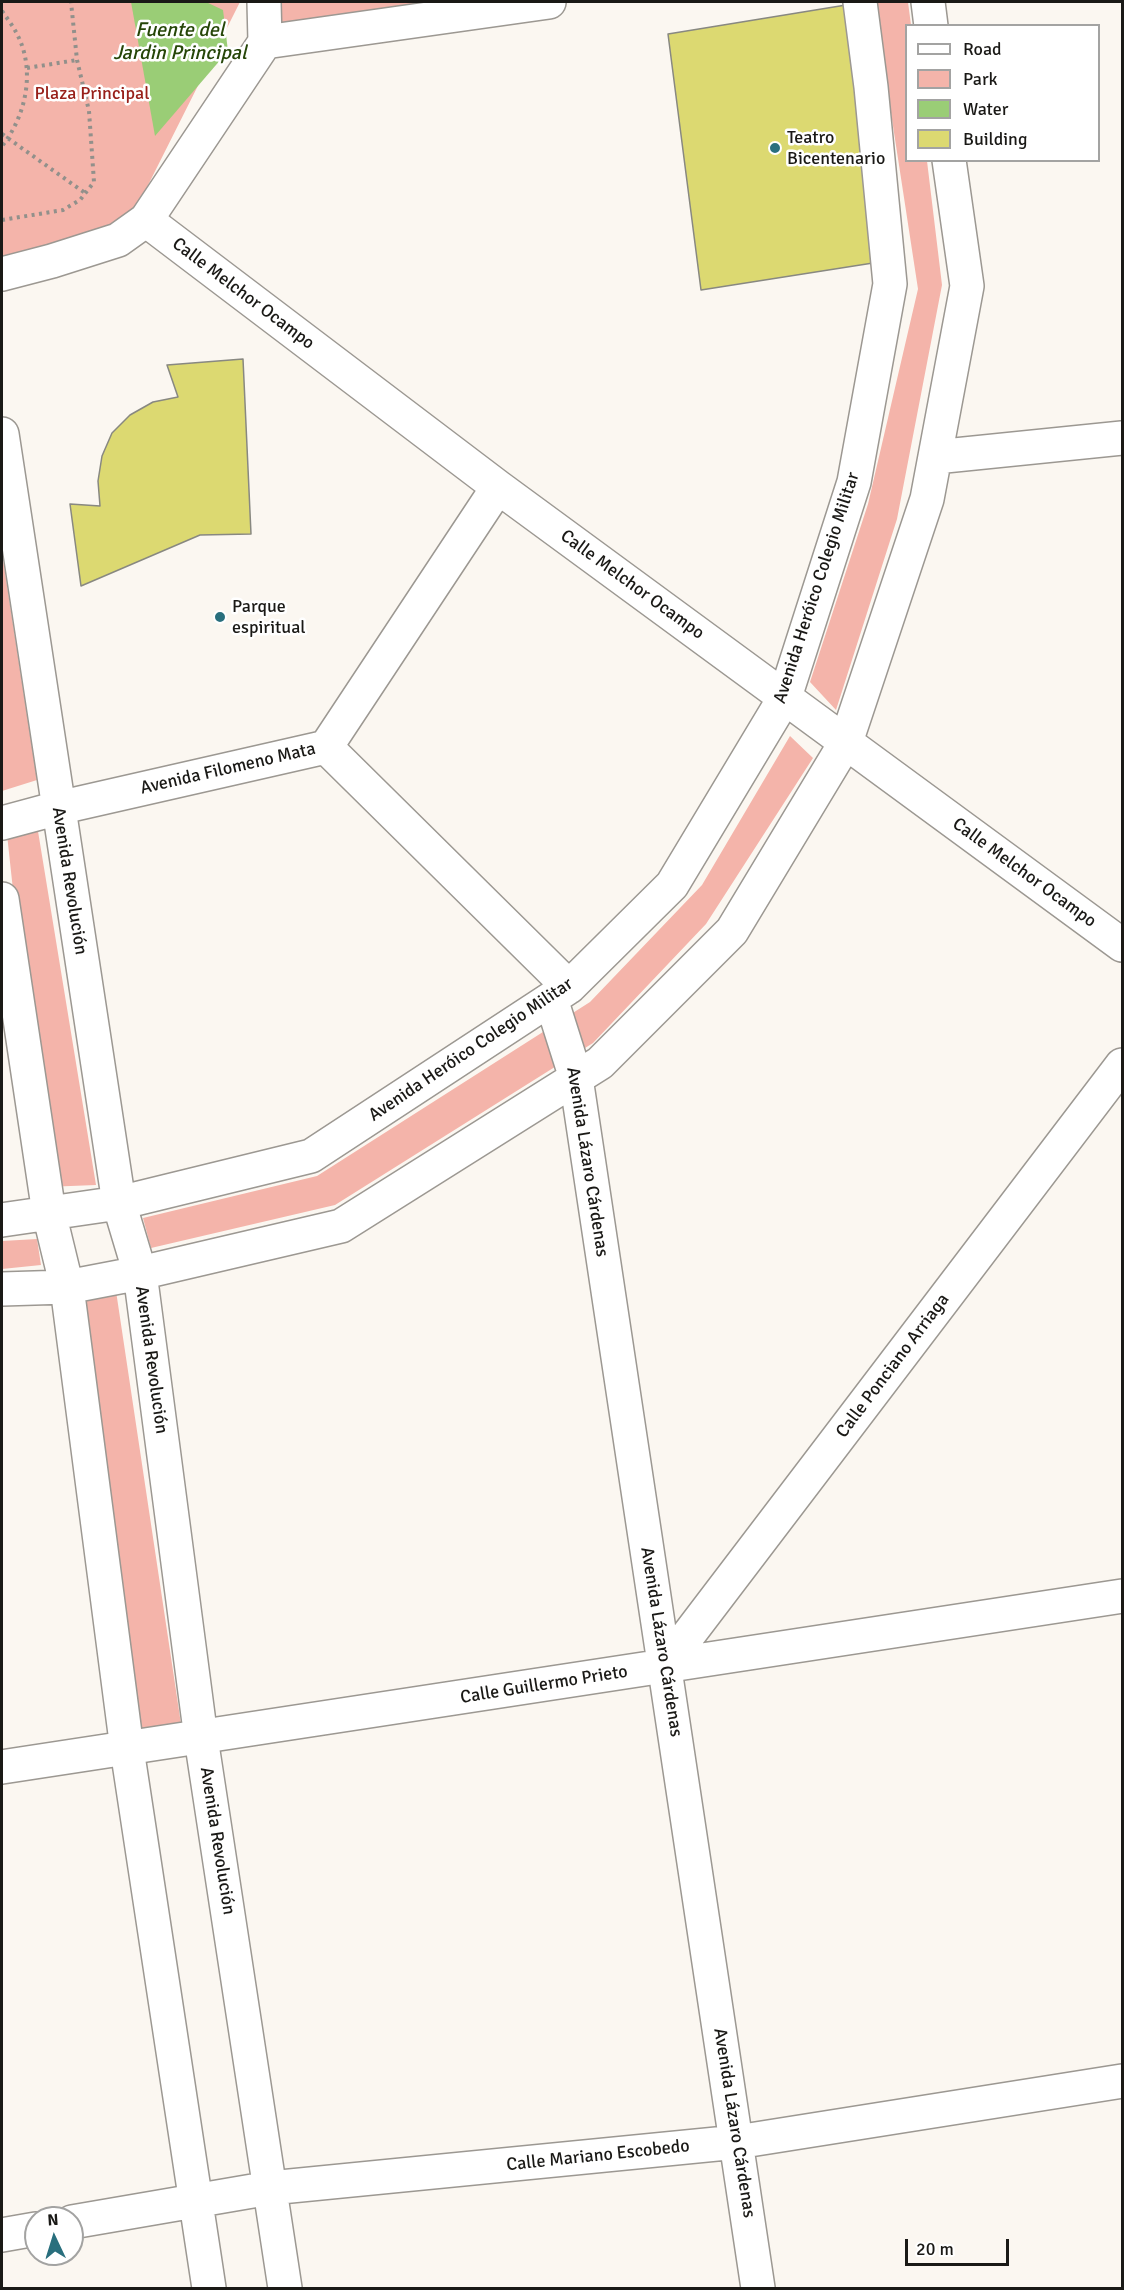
<!DOCTYPE html>
<html>
<head>
<meta charset="utf-8">
<style>
  body { margin:0 }
  #map { position:relative; width:1124px; height:2290px; overflow:hidden; background:#fbf7f1; font-family:Signika,sans-serif }
  canvas { display:block }
  .frame { position:absolute; inset:0; border:3px solid #1a1916; pointer-events:none }
  .legend { position:absolute; left:905px; top:24px; width:195px; height:138px; box-sizing:border-box; background:#fff; border:2px solid #a3a3a2; margin:0; padding:8px 10px; list-style:none; font-size:18px; color:#1a1916 }
  .legend li { display:flex; align-items:center; gap:12px; height:30px }
  .legend b { width:30px; border:2px solid #a3a3a2 }
  .north { position:absolute; left:24px; top:2206px; width:60px; height:60px; box-sizing:border-box; background:#fff; border:2px solid #a3a3a2; border-radius:50%; rotate:356deg; font-size:16px; font-weight:700; line-height:24px; text-align:center; color:#1a1916 }
  .north::after { content:''; display:block; margin:auto; width:21px; height:27px; background:#296f7d; clip-path:polygon(50% 0,100% 100%,50% 72%,0 100%) }
  .scale { position:absolute; left:905px; top:2239px; width:104px; height:27px; box-sizing:border-box; border:3px solid #1a1916; border-top:0; padding-left:8px; font-size:18px; line-height:21px; white-space:nowrap; color:#1a1916; -webkit-text-stroke:4px #fff; paint-order:stroke }
</style>
</head>
<body>
<div id="map">
<canvas width="1124" height="2290"></canvas>
<div class="frame"></div>
<ul class="legend">
<li><b style="height:8px;background:#fff"></b>Road</li>
<li><b style="height:16px;background:#f4b4aa"></b>Park</li>
<li><b style="height:16px;background:#9acd76"></b>Water</li>
<li><b style="height:16px;background:#dcd971"></b>Building</li>
</ul>
<div class="north">N</div>
<div class="scale">20 m</div>
</div>
<script>
const g = document.querySelector('canvas').getContext('2d');
g.lineJoin = 'round';
function fillPath(path, color) { g.fillStyle = color; g.fill(path, 'evenodd'); }
function strokePath(path, color, width, dash) { g.strokeStyle = color; g.lineWidth = width; g.lineCap = dash ? 'butt' : 'round'; g.setLineDash(dash || []); g.stroke(path); }
function write(font, color, halo, rows, align = 'center') {
  g.font = font + ' Signika,sans-serif'; g.lineWidth = 5; g.setLineDash([]); g.textBaseline = 'middle'; g.strokeStyle = halo; g.fillStyle = color; for (const [text, x, y, turn = 0] of rows) {
    g.save(); g.translate(x, y); g.rotate((+turn || 0) * Math.PI / 180); g.textAlign = isNaN(turn) ? turn : align; if (halo) g.strokeText(text, 0, 0); g.fillText(text, 0, 0); g.restore();
  }
}
fillPath(new Path2D(`
  M2 2H240L123 235 2 256Z
  M271 2H540L279 40Z
  M874 2H908L911 25 906 26V160L927 161 942 285 897 519 836 710 810 682 868 504 918 289Z
  M2 553 37 780 2 791Z
  M790 736 813 758 706 924 593 1043 335 1205 151 1248 143 1218 317 1176 590 1002 702 885Z
  M36 819 96 1185 45 1187 6 825Z
  M37 1239 41 1265 2 1269V1241Z
  M116 1291 181 1724 141 1730 83 1298Z`), '#f4b4aa');
fillPath(new Path2D(`
  M131 2H206L223 10 228 51 155 136Z`), '#9acd76');
const building = new Path2D(`
  M846 5 873 263 701 290 668 34Z
  M243 359 251 534 200 535 81 586 70 504 100 506 98 481 102 456 112 433 130 415 153 402 178 397 167 365Z`);
fillPath(building, '#dcd971');
strokePath(building, '#888881', 1.5);
const minor = new Path2D(`
  M928 2 931 26
  M146 220 498 487 1122 945
  M2 434 119 1203 140 1273 201 1738 285 2288
  M935 457 1122 438
  M326 747 569 987
  M2 823 58 808 326 747 498 487
  M2 899 49 1213 67 1287 127 1749 209 2288
  M551 999 576 1078 758 2288
  M2 1220 119 1203 311 1156 569 987 672 885 785 697 854 482 890 284 871 87 860 2
  M2 1289 67 1287 140 1273 341 1226 600 1063 732 931 846 742 927 499 967 286 949 160
  M664 1667 1122 1065
  M2 1767 1122 1596
  M72 2222 270 2188 737 2142 1122 2081
  M2 2235 36 2229`);
const major = new Path2D(`
  M265 42 549 2
  M2 274 52 261 118 240 146 220 265 42 264 2`);
strokePath(minor, '#9c9892', 36);
strokePath(major, '#9c9892', 36);
strokePath(new Path2D(`
  M2 11C7 18 13 26 17 34 36 70 26 116 2 146
  M27 68 77 60
  M2 134 85 193
  M2 220 63 210 80 200 94 182 89 111 77 60 71 2`), '#92908b', 4, [3, 4.5]);
strokePath(minor, '#fff', 33);
strokePath(major, '#fff', 33);
for (const [x, y, r, color] of [
  [775,148,6,"#296f7d"],
  [220,617,6,"#296f7d"]
]) { const dot = new Path2D(); dot.arc(x, y, r, 0, 2 * Math.PI); g.fillStyle = color; g.fill(dot); strokePath(dot, '#fff', 2); }
write('18px', '#98201a', '#fff', [
  ["Plaza Principal",92,94]
]);
write('18px', '#1a1916', '#fff', [
  ["Teatro",787,138],
  ["Bicentenario",787,159],
  ["Parque",232,607],
  ["espiritual",232,628]
], 'left');
write('18px', '#1a1916', '#fff', [
  ["Calle Melchor Ocampo",243,294,37],
  ["Calle Melchor Ocampo",632,585,36],
  ["Avenida Heróico Colegio Militar",817,588,-72],
  ["Avenida Filomeno Mata",228,769,-13],
  ["Calle Melchor Ocampo",1024,873,36],
  ["Avenida Revolución",69,881,81],
  ["Avenida Heróico Colegio Militar",471,1050,-34],
  ["Avenida Lázaro Cárdenas",587,1162,81],
  ["Avenida Revolución",151,1360,82],
  ["Calle Ponciano Arriaga",893,1366,-53],
  ["Avenida Lázaro Cárdenas",661,1642,81],
  ["Calle Guillermo Prieto",544,1685,-9],
  ["Avenida Revolución",217,1841,81],
  ["Avenida Lázaro Cárdenas",734,2123,81],
  ["Calle Mariano Escobedo",598,2156,-6]
]);
write('italic 20px', '#264608', '#fff', [
  ["Fuente del",180,31],
  ["Jardin Principal",180,54]
]);
</script>
</body>
</html>
